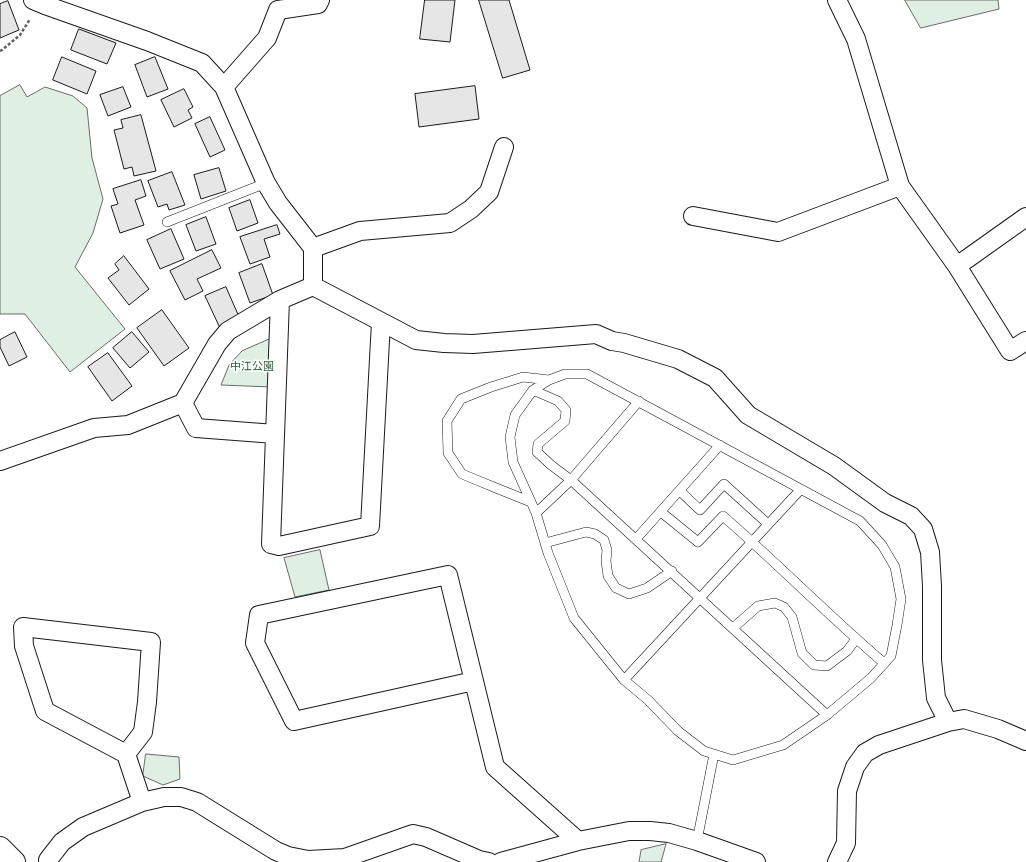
<!DOCTYPE html>
<html>
<head>
<meta charset="utf-8">
<style>
  body { margin:0 }
  canvas { display:block; background:#fff }
</style>
</head>
<body>
<canvas width="1026" height="862"></canvas>
<script>
const g = document.querySelector('canvas').getContext('2d');
g.lineJoin = 'round';
function fillPath(path, color) { g.fillStyle = color; g.fill(path, 'evenodd'); }
function strokePath(path, color, width, dash) { g.strokeStyle = color; g.lineWidth = width; g.lineCap = dash ? 'butt' : 'round'; g.setLineDash(dash || []); g.stroke(path); }
function write(font, color, halo, rows, align = 'center') {
  g.font = font + ' "Noto Sans","Noto Sans JP",sans-serif'; g.lineWidth = 3; g.setLineDash([]); g.textBaseline = 'middle'; g.strokeStyle = halo; g.fillStyle = color; for (const [text, x, y, turn = 0] of rows) {
    g.save(); g.translate(x, y); g.rotate((+turn || 0) * Math.PI / 180); g.textAlign = isNaN(turn) ? turn : align; if (halo) g.strokeText(text, 0, 0); g.fillText(text, 0, 0); g.restore();
  }
}
const green = new Path2D(`
  M905 0H998L999 9 921 28Z
  M20 85 27 97 45 87 73 96 87 108 92 158 103 199 93 233 75 267 125 329 70 372 25 314H0V96Z
  M270 339 271 387 221 385 229 365 242 351Z
  M320 550 329 590 295 597 284 558Z
  M146 754 179 757 180 779 163 785 143 776Z
  M666 844 661 862H639L641 850Z`);
fillPath(green, '#e0efe3');
strokePath(green, '#6a6a6a', 1);
const building = new Path2D(`
  M425 0H455L450 42 420 39Z
  M479 0H509L530 70 503 78Z
  M8 1 19 30 0 38V4Z
  M79 29 116 43 107 64 71 50Z
  M62 57 96 71 87 94 53 80Z
  M155 57 168 89 147 97 135 65Z
  M475 86 479 119 419 127 415 94Z
  M123 87 131 107 108 116 100 95Z
  M184 89 193 107 188 110 192 118 174 127 161 100Z
  M141 115 156 171 134 176 132 167 124 169 114 130 123 128 121 120Z
  M210 117 225 150 210 157 195 124Z
  M219 168 226 191 201 199 194 175Z
  M172 172 185 205 169 210 167 204 158 207 148 181Z
  M141 180 146 196 135 200 144 225 120 233 111 206 118 204 113 189Z
  M250 200 258 223 237 231 229 208Z
  M206 217 216 244 196 251 186 225Z
  M277 225 280 234 264 239 270 257 250 264 240 237Z
  M171 229 184 259 160 269 147 240Z
  M212 250 221 268 197 279 203 291 185 300 170 271Z
  M124 256 149 289 129 305 108 278 119 270 115 264Z
  M262 264 273 295 250 303 239 273Z
  M226 287 240 319 220 328 205 296Z
  M162 310 189 348 164 366 137 328Z
  M15 332 27 357 9 366 0 347V340Z
  M132 332 149 352 130 368 113 348Z
  M108 353 132 386 112 401 88 367Z`);
fillPath(building, '#e6e6e6');
strokePath(building, '#1a1a1a', 1);
const service = new Path2D(`
  M167 222 266 183
  M565 374H587L860 521 882 545 895 567 901 599 897 625 891 656 871 678 827 715 783 745 733 760 704 751 678 731 648 700 624 680 574 618 548 553 536 513 513 462 510 437 515 415 533 390 549 380Z
  M533 390 558 401 566 410 565 421 538 444 537 452 551 465 571 480 827 715
  M680 491 700 510 724 484 768 524
  M531 502 496 488 462 474 448 453 447 421 461 399 491 387 523 377 549 380
  M661 512 698 542 723 516C778 564 829 616 884 663
  M536 513 571 480 639 401
  M636 539 720 445
  M545 543 586 532 595 534 604 540 607 550 606 561 608 576 616 588 629 594 647 588 672 571
  M733 628 758 606 775 603 784 607 792 617 802 653 814 665 827 666 847 651 856 639
  M624 680 801 489
  M697 841 714 754`);
const minor = new Path2D(`
  M33 0 45 5 147 41 202 63 224 87 266 183 278 203 313 248V286L416 340 444 343 473 344 596 334 612 341 624 343 678 359 715 378 748 415 834 466 885 503 911 516 923 529 930 552 932 586V660L936 698 948 722
  M837 0 856 39 900 186 957 266 1010 351 1026 341
  M224 87 267 38 278 10 318 4 320 0
  M693 216 778 232 900 186
  M313 248 360 231 450 223 471 209 489 192 504 147
  M957 266 1026 217
  M313 286 280 300 271 544 279 546 370 526 381 322
  M183 403 196 428 275 434
  M0 461 94 428 128 425 183 403 217 344 228 331 280 300
  M474 681 294 721 255 643 259 615 448 575 495 767 578 841
  M126 754 143 732 147 702 151 642 23 627 24 646 45 711 126 754 142 802
  M48 862V860L62 842 83 827 142 802 164 797H181L197 802 276 851 288 856 308 860 345 858 413 834 426 837 479 860 489 862
  M501 862 578 841 629 831H650L669 833 697 841 756 862
  M837 862 846 843 847 791 855 767 865 753 879 745 948 722 964 719 998 729 1026 741`);
const secondary = new Path2D(`
  M0 848 14 862`);
strokePath(service, '#1a1a1a', 10);
strokePath(minor, '#1a1a1a', 20);
strokePath(secondary, '#1a1a1a', 24);
strokePath(new Path2D(`
  M0 51 2 50 20 35 30 19`), '#5f5f5f', 2.5, [3, 2]);
strokePath(service, '#fff', 9);
strokePath(minor, '#fff', 18);
strokePath(secondary, '#fff', 22);
write('11px', '#2b5a34', '#fff', [
  ["中江公園",252,367]
]);
</script>
</body>
</html>
